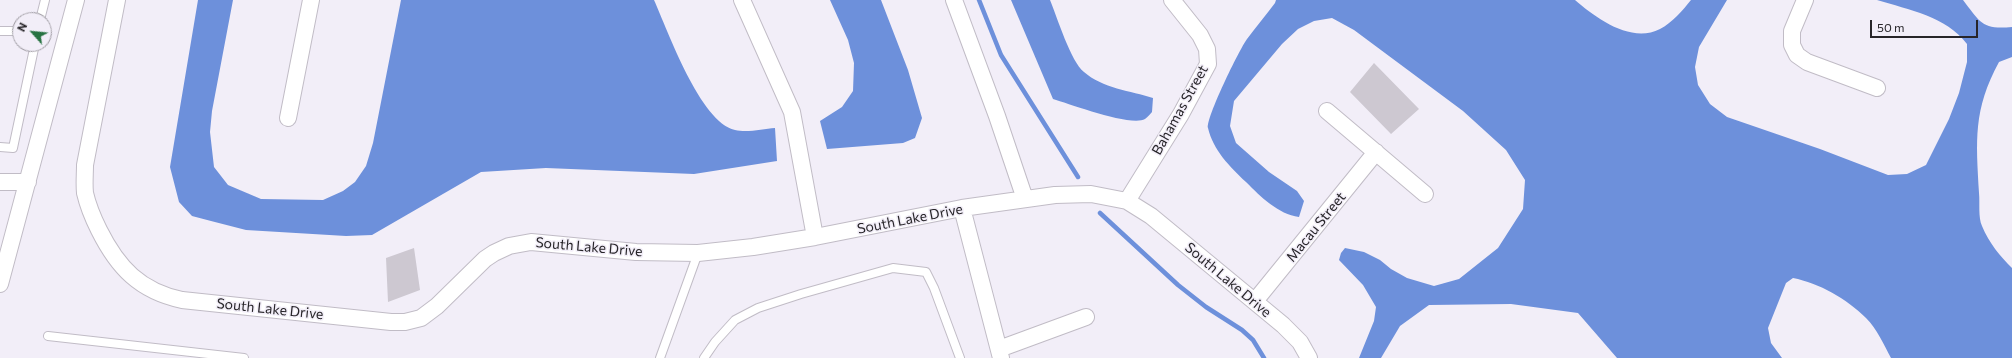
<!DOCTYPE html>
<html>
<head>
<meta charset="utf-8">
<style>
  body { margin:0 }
  #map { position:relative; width:2012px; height:358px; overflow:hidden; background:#f2eef8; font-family:Commissioner,sans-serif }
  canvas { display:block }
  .north { position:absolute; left:12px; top:12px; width:40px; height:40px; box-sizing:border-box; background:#f2eef8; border:1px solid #a19ea5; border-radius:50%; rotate:297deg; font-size:11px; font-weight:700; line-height:16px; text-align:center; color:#272529 }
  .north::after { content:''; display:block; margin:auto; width:14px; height:18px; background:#277342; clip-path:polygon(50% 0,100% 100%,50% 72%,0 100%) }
  .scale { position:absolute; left:1870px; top:20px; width:108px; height:18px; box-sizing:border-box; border:2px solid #272529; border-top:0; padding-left:5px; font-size:12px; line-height:14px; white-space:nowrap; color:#272529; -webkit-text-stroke:3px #f2eef8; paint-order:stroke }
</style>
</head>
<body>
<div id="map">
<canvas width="2012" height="358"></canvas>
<div class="north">N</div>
<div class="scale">50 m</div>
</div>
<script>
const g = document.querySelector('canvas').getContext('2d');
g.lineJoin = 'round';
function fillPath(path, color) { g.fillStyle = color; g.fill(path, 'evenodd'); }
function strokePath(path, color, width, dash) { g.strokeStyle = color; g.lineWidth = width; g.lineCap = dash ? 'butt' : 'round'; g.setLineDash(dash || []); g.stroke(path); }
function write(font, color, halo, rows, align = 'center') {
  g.font = font + ' Commissioner,sans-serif'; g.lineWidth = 3; g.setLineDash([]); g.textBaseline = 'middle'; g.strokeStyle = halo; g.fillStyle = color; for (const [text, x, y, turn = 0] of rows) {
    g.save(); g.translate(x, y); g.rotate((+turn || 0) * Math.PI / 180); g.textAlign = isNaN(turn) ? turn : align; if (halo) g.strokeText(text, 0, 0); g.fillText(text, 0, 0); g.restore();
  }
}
fillPath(new Path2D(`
  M198 0H233L212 111 210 132 214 167 228 185 261 199 323 200 343 191 355 182 366 166 373 143 401 0H654C668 31 700 122 735 130 747 133 763 129 775 128L777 161 694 174 546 168 481 172 372 235 346 236 246 230 211 221 192 216 179 202 170 167Z
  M830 0H881L908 70 922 118 915 138 903 143 827 149 820 121 842 107 853 91 854 63 848 40Z
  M1011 0H1050C1057 17 1071 62 1084 72 1102 88 1131 91 1153 98L1152 112C1150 114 1148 117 1145 119 1131 127 1070 104 1053 99Z
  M1276 0H1575C1596 18 1631 44 1660 29 1672 23 1683 10 1691 0H1727L1699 47 1695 67 1698 85 1710 104 1727 117 1820 149 1888 175 1907 174 1926 165 1949 119 1959 93 1967 62V44C1946 16 1909 10 1877 0H1963C1980 22 1982 30 2012 27V57L1999 62C1973 110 1976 140 1979 193 1980 203 1978 217 1982 226 1989 243 2000 256 2012 268V358H1891C1884 345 1877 329 1866 318 1847 299 1819 283 1793 278L1786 283 1768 328 1771 343 1782 358H1617L1578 313 1511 304 1429 305 1400 326 1381 358H1359L1374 321 1376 307 1363 285 1339 260 1341 253 1345 248 1364 252 1380 260 1391 269 1407 278 1434 286 1459 279 1498 248 1523 209 1525 180 1506 150 1463 111 1354 30 1332 18 1314 21 1298 29 1282 44 1234 101 1230 126 1236 143 1269 172 1297 191 1304 201 1299 217C1278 214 1261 197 1246 182 1230 167 1213 150 1208 128 1206 118 1239 50 1247 39 1256 27 1266 15 1275 3Z`), '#6d90db');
strokePath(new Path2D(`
  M979 0 1001 55 1078 177
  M1100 213 1178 285 1206 307 1242 330 1253 340 1264 358`), '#6d90db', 4.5);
fillPath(new Path2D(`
  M1374 63 1419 109 1391 134 1350 92Z
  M414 248 420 290 388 302 386 258Z`), '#cdc8d1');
const service = new Path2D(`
  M40 20 45 0
  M0 31H20
  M0 147 13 148 35 44
  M48 336 244 358
  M660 358 698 253
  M704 358 715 342 735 320 758 308 801 294 893 268 926 272 934 288 960 358`);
const minor = new Path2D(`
  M117 0 85 165C85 174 84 184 85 193 88 206 93 218 99 230 118 268 140 291 182 300L391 322H405L421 318 437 306 485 259 494 253 509 246 531 242 636 252 698 253 753 247 815 237 962 208 1055 195 1091 194 1127 201 1151 216 1283 325 1300 342 1309 358
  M742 0 792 112 815 237
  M954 0 997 116 1025 199
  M1805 0 1792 31V45L1797 55 1807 62 1877 88
  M1327 111 1425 194
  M288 118 311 0
  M0 182H28
  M1127 201 1181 114 1208 64 1207 49 1200 35 1172 0
  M962 208 1001 358
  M0 284 76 0
  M1255 301 1376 152
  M999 349 1086 317`);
strokePath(service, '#c1bcc6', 10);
strokePath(minor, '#c1bcc6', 18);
strokePath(service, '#fff', 8);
strokePath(minor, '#fff', 16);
write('14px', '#272529', '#f2eef8', [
  ["Bahamas Street",1180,110,-61],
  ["South Lake Drive",910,219,-11],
  ["Macau Street",1316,227,-51],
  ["South Lake Drive",589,247,5],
  ["South Lake Drive",1228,280,40],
  ["South Lake Drive",270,309,6]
]);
</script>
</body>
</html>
